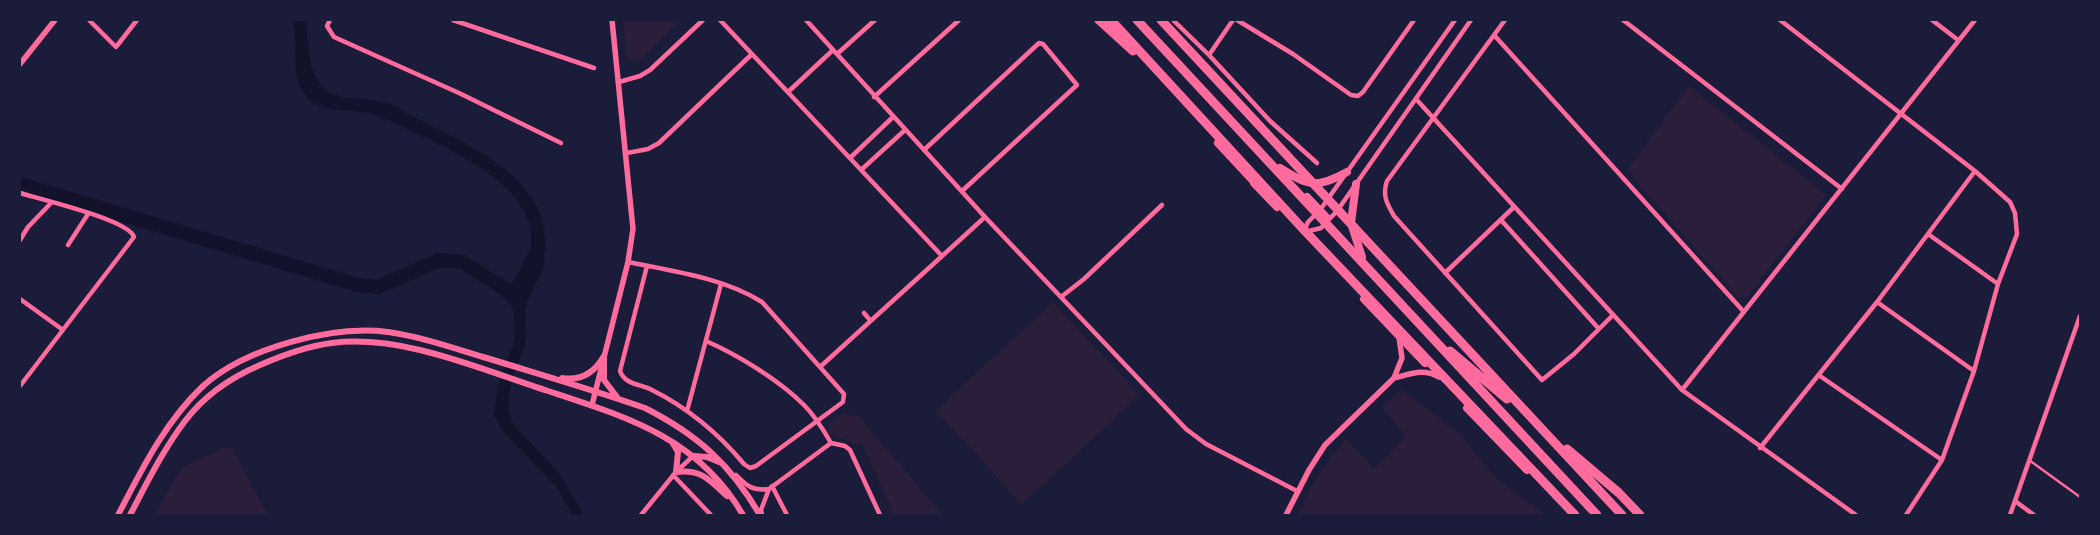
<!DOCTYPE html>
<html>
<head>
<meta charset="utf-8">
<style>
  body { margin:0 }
  #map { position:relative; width:2100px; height:535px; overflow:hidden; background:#1b1b3a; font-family:"Varela Round",sans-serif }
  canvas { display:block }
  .frame { position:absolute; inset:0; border:21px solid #1b1b3a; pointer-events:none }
</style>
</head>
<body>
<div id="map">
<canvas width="2100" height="535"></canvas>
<div class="frame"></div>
</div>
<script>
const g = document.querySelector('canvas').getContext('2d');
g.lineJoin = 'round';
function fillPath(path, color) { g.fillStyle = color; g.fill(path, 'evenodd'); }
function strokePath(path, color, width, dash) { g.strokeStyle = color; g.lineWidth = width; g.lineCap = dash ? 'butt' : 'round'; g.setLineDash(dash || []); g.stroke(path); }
fillPath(new Path2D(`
  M623 20H681L641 59 627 61Z
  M1689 86 1826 195 1747 297H1738L1627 170Z
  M1053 302 1139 395 1022 504 936 411Z
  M1402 390 1463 437 1494 477 1545 515H1298L1311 486 1345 439 1374 469 1406 436 1382 407Z
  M842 414 858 416 943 515H894L864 447 860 443 853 444 830 433 828 425Z
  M227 447 232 448 268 515H155L178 473 189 464Z`), '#2a1e3b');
fillPath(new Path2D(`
  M293 20H306C310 54 306 94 350 98 366 99 381 99 395 106 460 146 563 172 543 268 540 279 532 288 528 299 522 313 530 332 523 351 514 372 502 402 513 424L558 472 584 515H572L557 487 503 431 494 415 497 389 514 342V317L510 299 511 285 531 249C540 192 463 156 422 136 404 128 388 118 369 113 351 109 320 113 307 98 290 78 298 44 293 20Z`), '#12122b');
strokePath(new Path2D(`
  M20 184 358 285 379 287 439 260 462 262 505 289 519 303`), '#12122b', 14);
strokePath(new Path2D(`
  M2029 460 2080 497`), '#ff6b9d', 2.5);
strokePath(new Path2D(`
  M89 20 116 47 137 20
  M330 20 327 26 334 37 459 93 561 143
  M453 20 594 68
  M720 20 942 256
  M806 20 985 217 1186 429 1206 444 1297 491
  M1173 20 1209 55 1270 121 1317 163
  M1237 20 1293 54 1351 95 1358 96 1363 92 1414 20
  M1505 20 1387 181C1382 195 1387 204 1394 216L1542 380 1574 354 1613 315
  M1623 20 1842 189
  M1780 20 1975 171 2010 202 2015 213 2017 234 1998 284 1974 371 1942 460 1906 515
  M1932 20 1958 40
  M1494 35 1744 312
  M837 54 875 20
  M1209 55 1233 20
  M619 82 640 76 650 70 703 20
  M788 92 833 50
  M874 97 959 20
  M1416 99 1682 390 1856 515
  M924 150 1039 43 1043 44 1077 85 962 191
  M627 153 648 149 659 143 752 54
  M850 158 893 117
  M861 170 905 130
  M20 193C40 199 129 220 134 237L20 386
  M1501 220 1599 329
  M1304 231 1308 222 1320 210 1455 20
  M1305 232 1321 228 1337 211 1471 20
  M1928 234 1998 284
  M20 240 28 227 51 203
  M68 245 88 214
  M628 262C672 271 724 278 762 302L844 394 843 402 756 466 750 468 744 464C718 433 688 408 652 390 641 384 625 385 620 371L647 266
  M1445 273 1514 207
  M1061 297 1084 279 1162 205
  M20 299 63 330
  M1877 302 1974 371
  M864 313 870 320
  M706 341C738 355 779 380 804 405 815 416 823 429 831 443
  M820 367 985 217
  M1820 376 1942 460
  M1682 390 1975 20
  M687 411 721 284
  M831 443 845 446 850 450 880 515
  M1760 448 1877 302 1975 171
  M673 475 711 515
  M736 475C747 486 752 491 769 489
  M772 486 787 515
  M2015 501 2034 515
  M641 515 676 472 693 456
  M762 515 761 510 769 489 831 443
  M2010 515 2080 316`), '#ff6b9d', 4.5);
strokePath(new Path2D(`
  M20 64 55 20
  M1394 378C1411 374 1423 368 1439 377
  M592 405 628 262 633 229 612 20
  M1286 515 1309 470 1325 445 1394 378 1402 358 1399 337`), '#ff6b9d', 5.5);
strokePath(new Path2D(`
  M604 357V380L617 397
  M562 378C581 381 595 372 604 356
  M672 442 678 452 676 472C702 469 709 480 727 496
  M694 456 707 457 719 462
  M118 515C142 469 165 422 203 386 245 348 332 325 388 332 423 337 456 349 490 359 542 375 594 390 645 408 698 435 730 464 760 515
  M130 515C147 483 163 450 185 421 204 396 232 377 260 365 283 355 307 346 332 343 403 334 482 370 548 391 627 417 699 438 743 515`), '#ff6b9d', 6);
strokePath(new Path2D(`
  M1218 143 1258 186
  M1280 168C1309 186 1316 189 1347 172
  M1254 183 1277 207
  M1356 184 1351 223 1362 257
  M1307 197 1327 218
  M1364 299 1425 363
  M1467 408 1527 470`), '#ff6b9d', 8);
strokePath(new Path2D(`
  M1099 20 1133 51
  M1111 20 1304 230 1575 515
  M1137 20 1597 515
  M1161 20 1622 515
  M1450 351 1507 399
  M1567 449 1619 493 1640 515`), '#ff6b9d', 9);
</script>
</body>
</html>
